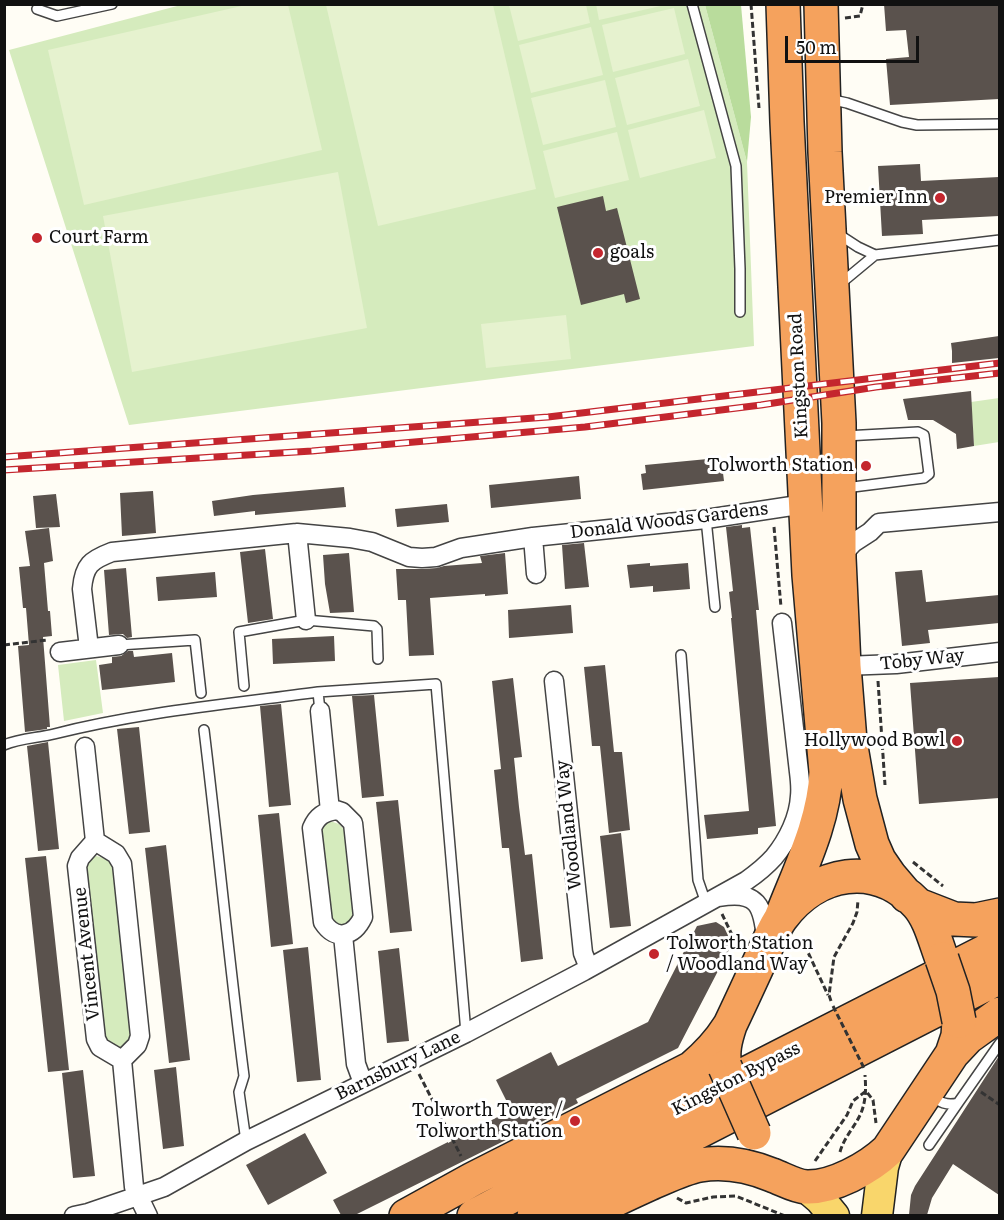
<!DOCTYPE html>
<html>
<head>
<meta charset="utf-8">
<style>
  body { margin:0 }
  #map { position:relative; width:1004px; height:1220px; overflow:hidden; background:#fffdf5; font-family:Literata,serif }
  canvas { display:block }
  .frame { position:absolute; inset:0; border:6px solid #111; pointer-events:none }
  .scale { position:absolute; left:785px; top:36px; width:134px; height:27px; box-sizing:border-box; border:3px solid #111; border-top:0; padding-left:8px; font-size:18px; line-height:21px; white-space:nowrap; color:#111; -webkit-text-stroke:4px #fff; paint-order:stroke }
</style>
</head>
<body>
<div id="map">
<canvas width="1004" height="1220"></canvas>
<div class="frame"></div>
<div class="scale">50 m</div>
</div>
<script>
const g = document.querySelector('canvas').getContext('2d');
g.lineJoin = 'round';
function fillPath(path, color) { g.fillStyle = color; g.fill(path, 'evenodd'); }
function strokePath(path, color, width, dash) { g.strokeStyle = color; g.lineWidth = width; g.lineCap = dash ? 'butt' : 'round'; g.setLineDash(dash || []); g.stroke(path); }
function write(font, color, halo, rows, align = 'center') {
  g.font = font + ' Literata,serif'; g.lineWidth = 6; g.setLineDash([]); g.textBaseline = 'middle'; g.strokeStyle = halo; g.fillStyle = color; for (const [text, x, y, turn = 0] of rows) {
    g.save(); g.translate(x, y); g.rotate((+turn || 0) * Math.PI / 180); g.textAlign = isNaN(turn) ? turn : align; if (halo) g.strokeText(text, 0, 0); g.fillText(text, 0, 0); g.restore();
  }
}
fillPath(new Path2D(`
  M181 5H705L747 162 754 346 129 425 9 50Z
  M999 398V442L974 446 971 402Z
  M96 660 103 713 64 721 58 665Z
  M330 821 339 824 347 833 354 915 352 923 344 929 328 917 317 834 321 827Z
  M96 856C105 858 110 861 116 869L132 1036 127 1047 117 1050 108 1045 102 1035 85 866 88 858Z`), '#d5ebbd');
fillPath(new Path2D(`
  M705 5H741L751 117 747 162Z`), '#b9dc9c');
fillPath(new Path2D(`
  M596 4H665V5L599 20Z
  M246 5H288L322 150 84 205 48 50Z
  M326 5H493L536 189 378 226Z
  M509 5H586L590 23 518 41Z
  M674 8 685 54 613 72 602 25Z
  M591 27 603 75 531 93 519 45Z
  M688 59 700 106 627 125 615 78Z
  M605 80 616 127 543 145 531 98Z
  M704 110 716 158 640 178 628 130Z
  M617 132 629 180 555 198 543 151Z
  M338 172 367 328 132 372 103 216Z
  M566 315 571 359 486 368 481 324Z`), '#e6f2cf');
fillPath(new Path2D(`
  M884 4H999V99L890 105 886 59 909 57 906 30 886 31Z
  M920 164 921 181 999 177V216L922 220 923 234 882 236 878 166Z
  M603 196 606 211 617 208 640 299 626 303 624 294 581 305 557 207Z
  M999 336V358L952 363V351L951 343Z
  M971 391 974 446 957 449 956 434 933 420H908L903 399Z
  M718 458 719 465H722L724 481 643 490 641 474 646 473 645 465Z
  M579 476 581 499 491 508 489 485Z
  M344 487 346 507 255 515V511L214 516 212 501 253 495Z
  M153 491 156 533 122 536 120 493Z
  M56 494 60 527 36 528 33 496Z
  M447 504 449 522 397 527 395 509Z
  M742 525V528L750 527 759 610H756L776 826 758 828V834L707 839 704 815 749 811 731 618H732L729 592 733 591 726 527Z
  M49 528 53 561 44 563 48 611H50L52 636 43 637 50 727H47V729L25 732 18 646 29 645 26 608H23L19 567 30 566 25 531Z
  M584 543 589 587 565 589 562 545Z
  M265 549 273 619 248 623 240 552Z
  M349 553 354 612 330 613 325 584 323 555Z
  M505 553 508 594 485 596V594L430 598 434 655 409 656 406 600H398L396 569H423L437 568 444 566 482 563 480 556Z
  M650 563V566L688 563 690 589 653 592V586L630 588 627 565Z
  M126 568 132 637 127 638 123 634 109 635 104 570Z
  M922 570 926 602 999 595V623L928 630 930 643 902 646 895 572Z
  M215 572 217 597 158 601 156 577Z
  M571 605 573 633 509 638 508 610Z
  M334 636 335 661 273 664 272 639Z
  M128 651H133L134 657 172 653 175 682 102 690 99 665 112 663V657L121 656Z
  M605 665 614 752H622L630 830 609 833 600 746H592L584 667Z
  M999 677V798L919 804 910 683Z
  M513 678 522 757 514 758 519 807 525 855 532 854 543 959 521 962 509 848H502L494 770 501 769 492 681Z
  M374 695 384 796 362 798 352 696Z
  M281 704 291 805 269 807 260 706Z
  M139 727 150 832 129 834 117 729Z
  M48 742 59 849 38 851 27 746Z
  M398 800 412 931 390 933 376 802Z
  M279 813 293 944 271 947 258 815Z
  M621 833 631 926 610 928 600 836Z
  M166 845 190 1060 169 1063 145 848Z
  M46 856 69 1070 48 1072 25 858Z
  M716 922 724 927 732 944 678 1048 576 1099 578 1103 522 1132 355 1215H341L333 1200 448 1142V1143L511 1110 496 1080 551 1052 558 1066 648 1022 697 926Z
  M308 947 321 1080 297 1082 283 950Z
  M399 948 409 1041 387 1043 378 951Z
  M999 1056V1195L953 1164 932 1198 927 1215H909L911 1195 915 1186Z
  M176 1067 184 1146 163 1149 154 1070Z
  M83 1070 95 1176 73 1178 62 1073Z
  M305 1133 327 1173 268 1205 246 1165Z`), '#5a524d');
const lane = new Path2D(`
  M692 4 736 166 740 269V312
  M37 9 57 16 112 4
  M829 99 847 103 902 122 917 125 1000 124
  M838 234 858 247 875 255 1000 240
  M840 284 875 255
  M845 436 918 432 924 435 929 474 924 478 845 488
  M706 519 715 607
  M119 645 195 640 201 693
  M681 655 698 880 706 903
  M244 686 239 632 306 620 374 626 377 629 378 659
  M320 711 318 692 436 684 466 1033
  M204 730C218 845 229 961 244 1076L239 1092 246 1141
  M4 745C20 738 38 738 54 734 140 712 230 704 318 692
  M931 1096C940 1102 946 1106 958 1103L1000 1043
  M929 1145 958 1103`);
const street = new Path2D(`
  M297 533 306 620
  M533 537 536 574
  M839 558 853 543 870 532 879 523 1000 512
  M89 648 82 589C84 565 91 560 112 552L297 533 350 538 372 542 409 557 422 558 436 557 461 548 533 537 706 519 805 504
  M60 652 119 645
  M844 666 896 664 1000 652
  M554 681 583 953 589 968
  M320 711 330 811
  M85 747 95 841
  M336 810 342 812 353 823 363 917C354 936 336 942 323 922L312 828C317 816 324 812 336 810Z
  M719 897C758 890 763 906 766 939
  M343 935 356 1064 363 1083
  M122 1060 137 1045 140 1036 122 864 116 854 95 841 80 858 77 866 96 1039 100 1047 122 1060 134 1187 148 1216
  M74 1216 88 1213 164 1187 246 1141 466 1033 584 971 746 881C756 874 766 866 774 857 788 840 799 817 800 796 801 788 800 780 799 772L782 623`);
const primary = new Path2D(`
  M806 1187 820 1199 834 1216
  M877 1216 883 1167 888 1150`);
const highway = new Path2D(`
  M821 4 825 152 839 423V558L844 666 850 741 860 799 872 844 879 860 890 876 907 896
  M918 905 954 919 976 920 1000 915
  M781 918C799 871 824 823 826 772L809 575 787 122 783 4
  M952 1054 968 1037 1000 1014
  M725 1067C722 1052 725 1040 730 1025 741 1002 752 978 763 954 769 942 774 927 782 917 817 871 875 860 917 904 930 918 935 941 942 959
  M406 1216 473 1179 692 1068C706 1056 718 1044 728 1028
  M474 1216 675 1110 1000 944
  M534 1216 1000 977
  M583 1216C605 1204 627 1194 649 1184 666 1177 683 1168 700 1165 724 1161 750 1166 772 1175 783 1179 795 1186 806 1187 833 1188 869 1168 888 1150L952 1054 958 1036 959 1021`);
strokePath(lane, '#444', 12);
strokePath(street, '#444', 21);
strokePath(primary, '#222', 33);
strokePath(highway, '#222', 36);
strokePath(new Path2D(`
  M751 4 759 108
  M845 18 860 16 863 4
  M774 527 781 607
  M4 645 47 640
  M878 681 885 785
  M913 862 943 886
  M722 914 734 939 739 944
  M797 940 805 946 828 995
  M831 1001 829 995 834 957 853 923 857 912 858 900
  M419 1074 461 1156
  M981 1092 1000 1105
  M840 1152C844 1137 855 1127 861 1113 866 1101 866 1088 865 1075
  M815 1161 847 1115 853 1101 866 1091 873 1100 876 1123
  M677 1198 686 1203 713 1197 736 1196 785 1216`), '#333', 3, [6, 3]);
strokePath(lane, '#fff', 9);
strokePath(street, '#fff', 18);
strokePath(primary, '#f9d66b', 30);
strokePath(highway, '#f5a25d', 33);
const rail = new Path2D(`
  M4 457 548 417 1000 363
  M4 470 312 451 585 427 761 405 876 387 1000 373`);
strokePath(rail, '#c4262e', 7);
strokePath(rail, '#fff', 4.5, [14]);
const highwayBridge = new Path2D(`
  M942 959 953 991 959 1021
  M725 1067 754 1133`);
strokePath(highwayBridge, '#222', 36, []);
strokePath(new Path2D(`
  M833 1006 865 1070`), '#333', 3, [6, 3]);
strokePath(highwayBridge, '#f5a25d', 33);
for (const [x, y, r, color] of [
  [940,198,6,"#c4262e"],
  [37,238,6,"#c4262e"],
  [598,253,6,"#c4262e"],
  [866,466,6,"#c4262e"],
  [957,741,6,"#c4262e"],
  [654,954,6,"#c4262e"],
  [575,1121,6,"#c4262e"]
]) { const dot = new Path2D(); dot.arc(x, y, r, 0, 2 * Math.PI); g.fillStyle = color; g.fill(dot); strokePath(dot, '#fff', 2); }
write('18px', '#111', '#fff', [
  ["Premier Inn",928,198],
  ["Court Farm",49,238,"left"],
  ["goals",610,253,"left"],
  ["Tolworth Station",854,466],
  ["Hollywood Bowl",945,741],
  ["Tolworth Station",666,944,"left"],
  ["/ Woodland Way",666,965,"left"],
  ["Tolworth Tower /",563,1111],
  ["Tolworth Station",563,1132]
], 'right');
write('18px', '#111', '#fff', [
  ["Kingston Road",799,376,-93],
  ["Donald Woods Gardens",669,521,-7],
  ["Toby Way",922,660,-6],
  ["Woodland Way",569,825,-96],
  ["Vincent Avenue",87,954,-96],
  ["Barnsbury Lane",398,1066,-26],
  ["Kingston Bypass",736,1079,-27]
]);
</script>
</body>
</html>
